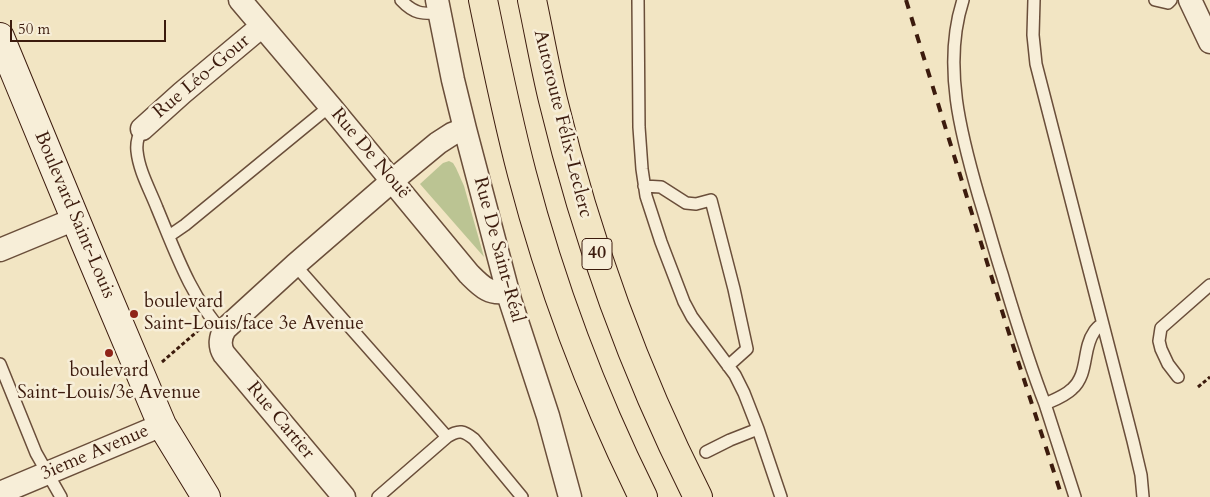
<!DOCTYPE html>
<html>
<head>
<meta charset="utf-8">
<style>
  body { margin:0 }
  #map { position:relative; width:1210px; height:497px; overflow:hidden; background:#f2e5c3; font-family:Cardo,serif }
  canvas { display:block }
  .scale { position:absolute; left:10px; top:20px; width:156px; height:22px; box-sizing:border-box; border:2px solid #3c1b0d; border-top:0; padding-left:6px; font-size:15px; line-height:18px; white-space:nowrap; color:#3c1b0d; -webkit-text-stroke:4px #f7eed8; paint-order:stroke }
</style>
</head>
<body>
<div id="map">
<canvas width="1210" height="497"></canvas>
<div class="scale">50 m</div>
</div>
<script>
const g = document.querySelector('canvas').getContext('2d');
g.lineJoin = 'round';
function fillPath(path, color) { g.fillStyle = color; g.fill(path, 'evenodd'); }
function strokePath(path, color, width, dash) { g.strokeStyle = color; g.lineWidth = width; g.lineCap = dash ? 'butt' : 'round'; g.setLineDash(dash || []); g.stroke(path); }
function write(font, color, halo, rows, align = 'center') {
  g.font = font + ' Cardo,serif'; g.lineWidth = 5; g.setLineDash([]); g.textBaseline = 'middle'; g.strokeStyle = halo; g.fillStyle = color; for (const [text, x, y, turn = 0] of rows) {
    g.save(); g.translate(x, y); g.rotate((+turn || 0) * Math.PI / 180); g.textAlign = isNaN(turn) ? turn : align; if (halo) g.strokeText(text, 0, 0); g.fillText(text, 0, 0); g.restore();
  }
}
fillPath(new Path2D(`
  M449 161 453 163 456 168 464 186 484 257 420 184 443 163Z`), '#bbc493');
const lane = new Path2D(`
  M401 0C414 14 422 14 440 13
  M638 0 639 127 642 169 646 196 661 242 684 302 692 317 735 375 744 393 758 429 781 497
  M963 0C942 65 961 135 979 197 987 223 994 249 1002 274 1015 317 1028 361 1045 404
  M1034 0 1033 35 1036 64 1133 441 1141 475 1143 497
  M1155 0 1168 3 1171 0
  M142 129C138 136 136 142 137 151 139 171 150 190 157 208 175 251 191 298 223 332
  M644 186 661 187 686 203 696 204 711 200 734 289 747 349 728 366
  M169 236 185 225 330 106
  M295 265 447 437 378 497
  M0 364 36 453 61 497
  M1178 377 1168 364 1161 349 1159 341 1161 328 1210 285
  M447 437C459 429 464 431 474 439L522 497
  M706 452 730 440 758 429
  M1075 497 1045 404C1054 400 1065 396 1072 389 1089 374 1082 349 1094 332 1096 328 1099 326 1102 324`);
const street = new Path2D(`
  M240 0 330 106 469 274C481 286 490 296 508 291
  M437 0 453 80 465 129 510 300 548 416 570 497
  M1190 0 1210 42
  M142 129 182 93 262 26
  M0 250 75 219
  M0 493 162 425
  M344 497 224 354C219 346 220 337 225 329L295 265 392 181 438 143 452 134 465 129`);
const secondary = new Path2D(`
  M0 37 86 245 162 425 206 497`);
const highway = new Path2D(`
  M483 0C495 58 507 117 522 174 551 285 592 394 643 497
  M532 0C539 33 545 67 553 100 586 237 634 371 698 497`);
strokePath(lane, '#6a4e3a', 14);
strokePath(street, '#6a4e3a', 25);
strokePath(secondary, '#3c1b0d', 30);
strokePath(highway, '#3c1b0d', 30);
strokePath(new Path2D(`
  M162 362 200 329
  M1198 387 1210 377`), '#3c1b0d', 3, [4, 2.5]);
strokePath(lane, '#f7eed8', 11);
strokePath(street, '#f7eed8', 22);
strokePath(secondary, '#f7eed8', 28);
strokePath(highway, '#f2e5c3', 28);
strokePath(new Path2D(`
  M906 0 1007 327 1062 497`), '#3c1b0d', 4, [9, 9]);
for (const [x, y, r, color] of [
  [134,314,5,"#8f2418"],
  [109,353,5,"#8f2418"]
]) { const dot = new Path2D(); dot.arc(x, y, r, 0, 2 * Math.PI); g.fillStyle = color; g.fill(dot); strokePath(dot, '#f7eed8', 2); }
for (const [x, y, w] of [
  [597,254,30]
]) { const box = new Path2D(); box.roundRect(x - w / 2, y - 15.5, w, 31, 4); g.fillStyle = '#f7eed8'; g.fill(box); strokePath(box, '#3c1b0d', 1); }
write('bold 18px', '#3c1b0d', null, [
  ["40",597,254]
]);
write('19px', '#3c1b0d', '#f7eed8', [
  ["Rue Léo-Gour",202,77,-40],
  ["Autoroute Félix-Leclerc",562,124,76],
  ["Rue De Nouë",370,154,50],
  ["Boulevard Saint-Louis",74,215,67],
  ["Rue De Saint-Réal",498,250,75],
  ["Rue Cartier",280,421,50],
  ["3ieme Avenue",95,453,-23]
]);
write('19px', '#3c1b0d', '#f7eed8', [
  ["boulevard",144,303],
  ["Saint-Louis/face 3e Avenue",144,325],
  ["boulevard",109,372,"center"],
  ["Saint-Louis/3e Avenue",109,394,"center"]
], 'left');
</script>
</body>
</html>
